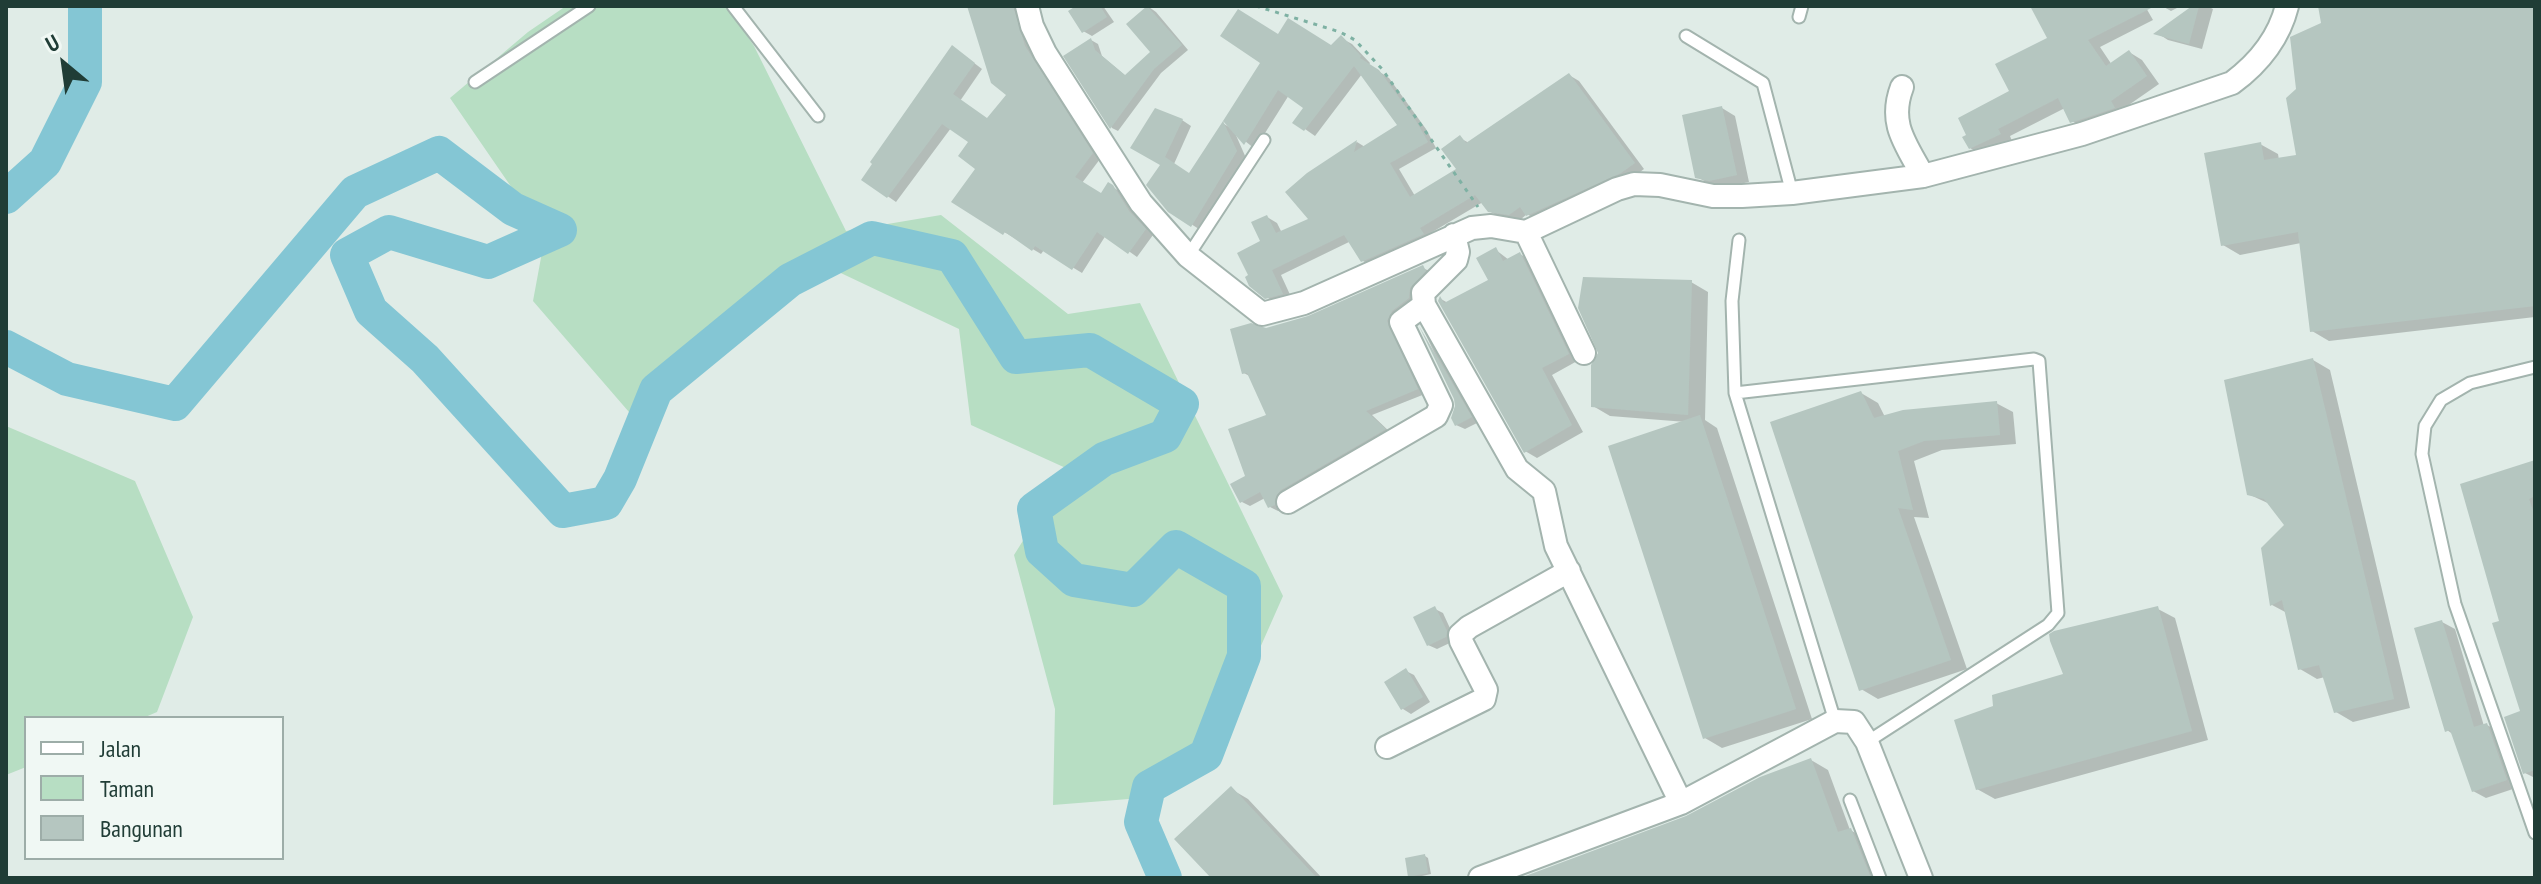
<!DOCTYPE html>
<html>
<head>
<meta charset="utf-8">
<style>
  body { margin:0 }
  #map { position:relative; width:2541px; height:884px; overflow:hidden; background:#e0ece7; font-family:"PT Sans Narrow",sans-serif }
  canvas { display:block }
  .frame { position:absolute; inset:0; border:8px solid #203d36; pointer-events:none }
  .legend { position:absolute; left:24px; top:716px; width:260px; height:144px; box-sizing:border-box; background:#f0f8f4; border:2px solid #9dada8; margin:0; padding:10px 14px; list-style:none; font-size:24px; color:#203d36 }
  .legend li { display:flex; align-items:center; gap:16px; height:40px }
  .legend b { width:40px; border:2px solid #9dada8 }
  .north { position:absolute; left:24px; top:24px; width:80px; height:80px; -webkit-text-stroke:6px #f0f8f4; paint-order:stroke; rotate:331deg; font-size:22px; font-weight:700; line-height:32px; text-align:center; color:#203d36 }
  .north::after { content:''; display:block; margin:auto; width:28px; height:36px; background:#203d36; clip-path:polygon(50% 0,100% 100%,50% 72%,0 100%) }
</style>
</head>
<body>
<div id="map">
<canvas width="2541" height="884"></canvas>
<div class="frame"></div>
<ul class="legend">
<li><b style="height:10px;background:#fff"></b>Jalan</li>
<li><b style="height:22px;background:#b7dec3"></b>Taman</li>
<li><b style="height:22px;background:#b5c6c0"></b>Bangunan</li>
</ul>
<div class="north">U</div>
</div>
<script>
const g = document.querySelector('canvas').getContext('2d');
g.lineJoin = 'round';
function fillPath(path, color) { g.fillStyle = color; g.fill(path, 'evenodd'); }
function strokePath(path, color, width, dash) { g.strokeStyle = color; g.lineWidth = width; g.lineCap = dash ? 'butt' : 'round'; g.setLineDash(dash || []); g.stroke(path); }
fillPath(new Path2D(`
  M566 6H727L754 46 846 231 941 215 1068 314 1140 303 1283 596 1206 770 1154 797 1053 805 1055 709 1014 555 1068 469 971 425 959 329 826 266 635 419 533 301 545 236 450 98 528 32Z
  M6 426 135 481 193 617 157 712 143 718H26V767L6 775Z`), '#b7dec3');
fillPath(new Path2D(`
  M969 6H1019L1100 159 1082 183 1102 196 1109 185 1121 192 1153 235 1137 257 1106 235 1082 273 1044 250 1041 254 954 202 978 169 971 142 951 128 896 202 863 179 961 53 982 69 960 101 988 120 1008 94Z
  M1079 6H1103L1114 22 1092 36 1083 31Z
  M2033 6H2145L2153 20 2100 47 2112 65 2129 52 2142 60 2159 84 2123 109 2085 129 2072 121 2065 108 2010 136 2012 141 1983 156 1970 148 2049 39Z
  M2162 6H2181L2171 11Z
  M2196 6H2207L2213 9 2202 49 2168 40 2157 33Z
  M2320 6H2535V317L2329 341 2312 331 2301 243 2240 255 2223 245 2260 144 2278 154 2279 160 2298 156 2299 90 2324 24Z
  M1149 7 1156 12 1188 50 1161 73 1118 131 1112 128 1066 56 1091 40 1098 44 1102 56 1127 77 1153 53 1128 25Z
  M1279 37 1332 48 1341 38 1352 44 1370 63 1369 65 1389 78 1426 129 1436 148 1399 169 1415 196 1459 169 1460 138 1469 143 1569 75 1579 81 1644 169 1632 178 1538 221 1527 214 1520 220 1500 217 1489 211 1483 202 1429 234 1433 240 1373 267 1363 261 1349 242 1281 275 1292 299 1277 303 1266 297 1263 242 1267 217 1277 223 1282 233 1311 219 1308 175 1357 142 1365 147 1400 126 1362 74 1315 136 1295 122 1306 107 1289 95 1255 149 1235 133 1246 158 1202 231 1169 210 1163 164 1133 147 1182 120 1191 126 1174 164 1190 175 1224 124 1231 128Z
  M1722 108 1735 116 1749 182 1724 187 1710 184 1697 177Z
  M1496 250 1509 260 1520 254 1532 261 1579 360 1552 375 1583 432 1537 458 1525 451 1441 299 1448 303 1491 281Z
  M1423 268 1431 272 1417 303 1400 315 1425 394 1372 415 1392 434 1282 509 1278 511 1270 507 1265 498 1250 506 1242 502 1269 416 1251 377 1244 373 1266 330 1308 318Z
  M1691 282 1708 292 1705 420 1717 428 1812 719 1722 748 1705 738 1686 422 1610 416 1593 406Z
  M1424 331 1428 333 1479 422 1465 429 1456 425V399Z
  M2313 360 2330 370 2410 708 2353 722 2336 712 2325 677 2317 679 2300 669 2287 613 2272 605 2287 526 2272 505 2248 494Z
  M1861 393 1878 403 1885 417 1996 403 2013 412 2016 444 1942 450 1914 461 1929 518 1914 517 1967 669 1878 699 1861 689Z
  M2535 462V778L2525 773 2522 713 2502 622Z
  M1435 609 1443 613 1454 637V641L1437 649 1428 645Z
  M2158 609 2175 618 2208 740 1995 799 1977 789Z
  M2442 622 2455 629 2484 726 2487 725 2500 732 2519 787 2486 798 2473 791 2454 735 2447 730Z
  M1406 671 1414 675 1430 702 1411 714 1403 709Z
  M1811 760 1828 770 1850 830 1869 840 1885 878H1526L1687 818Z
  M1231 789 1248 799 1322 878H1213Z
  M1425 856 1428 858 1431 874 1413 878 1410 876Z`), '#0003');
strokePath(new Path2D(`
  M6 197 45 162 85 82V6
  M6 347 67 379 175 404 355 192 439 153 513 209 560 230 488 262 389 232 347 255 371 311 425 359 563 511 606 503 620 479 656 390 790 280 872 238 952 256 1016 357 1090 350 1182 404 1165 436 1104 459 1034 509 1042 551 1074 580 1133 590 1176 547 1244 586V656L1206 755 1149 787 1141 822 1165 878`), '#84c6d4', 34);
fillPath(new Path2D(`
  M967 6H1013L1025 46 1093 153 1075 177 1101 193 1108 182 1113 185 1129 211 1146 229 1128 254 1097 232 1072 270 1035 246 1032 251 1005 232 1003 235 951 202 975 169 958 156 968 142 942 124 887 198 861 180 872 164 870 162 952 45 975 63 953 94 987 118 1006 95 991 83Z
  M1076 6H1100L1107 17 1082 33 1068 11Z
  M1147 6 1182 45 1154 69 1110 129 1063 56 1091 38 1095 50 1125 75 1150 52 1126 24Z
  M2030 6H2155L2088 40 2106 66 2129 50 2147 76 2111 101 2115 108 2070 123 2058 98 1998 129 2001 134 1969 149 1962 137 1966 135 1958 118 2009 91 1995 64 2047 38Z
  M2192 6H2199L2189 44 2153 34Z
  M2318 6H2535V306L2310 332 2298 232 2221 246 2204 153 2261 142 2264 160 2296 155 2286 98 2296 89 2290 37 2321 23Z
  M1238 9 1278 34 1288 18 1331 45 1341 35 1361 56 1360 58 1379 70 1416 121 1428 142 1390 163 1410 197 1456 169 1441 149 1460 135 1466 143 1569 73 1635 163 1621 173 1526 216 1520 207 1509 215 1488 212 1475 195 1420 228 1424 234 1361 262 1344 235 1272 270 1283 294 1265 299 1249 286 1245 277 1248 275 1237 253 1260 241 1251 222 1267 215 1276 233 1308 219 1285 192 1307 173 1357 140 1354 152 1397 125 1354 66 1304 131 1292 123 1303 108 1278 90 1244 145 1223 121 1260 63 1220 36Z
  M1722 106 1737 175 1709 181 1695 178 1682 115Z
  M1155 108 1183 119 1165 157 1189 173 1223 121 1237 151 1191 227 1168 212 1146 185 1160 165 1130 148Z
  M1496 247 1503 261 1520 252 1569 354 1542 368 1572 425 1524 453 1438 301 1440 296 1444 303 1488 280 1476 258Z
  M1423 265 1426 271 1410 288 1409 298 1392 311 1387 321 1418 389 1366 411 1386 429 1281 490 1276 496 1275 505 1268 508 1260 492 1240 503 1230 484 1245 476 1228 429 1266 415 1247 373 1242 374 1230 329 1251 323 1266 328 1308 316Z
  M1583 277 1692 280 1688 415 1591 407V365L1598 353 1578 308Z
  M1419 326 1472 417 1455 426 1451 418 1455 406 1454 399Z
  M2313 358 2394 699 2334 713 2319 665 2298 670 2282 600 2270 606 2261 548 2284 525 2264 499 2247 495 2224 380Z
  M1861 391 1874 418 1903 410 1997 401 2000 435 1924 441 1898 451 1913 510 1898 508 1951 660 1859 691 1770 422Z
  M1700 415 1796 709 1703 739 1608 446Z
  M2535 460V496L2529 499 2535 516V770L2523 774 2504 717 2520 711 2492 623 2499 621 2460 484Z
  M1435 606 1447 631 1446 637 1427 646 1413 617Z
  M2158 606 2192 731 1976 790 1954 720 1993 706 1992 695 2063 674 2050 641 2049 634 2054 631Z
  M2442 620 2474 727 2487 723 2507 780 2472 792 2450 730 2445 732 2414 628Z
  M1406 668 1423 697 1401 710 1384 682Z
  M1811 758 1838 832 1851 828 1871 878H1520L1686 816 1760 777Z
  M1231 786 1317 878H1211L1174 839Z
  M1425 854 1428 873 1408 877 1405 858Z`), '#b5c6c0');
const lane = new Path2D(`
  M733 6 818 116
  M1799 17 1802 6
  M1686 36 1763 83 1792 193
  M475 82 589 6
  M1739 240 1732 301 1735 393 1835 721
  M1188 256 1264 140
  M2535 367 2470 383 2441 400 2425 426 2422 454 2455 604 2535 833
  M1735 393 2034 359 2039 361 2058 613 2048 625 1867 742
  M1850 800 1880 878`);
const street = new Path2D(`
  M1027 6 1032 26 1045 53 1141 203 1188 256 1262 314 1304 303 1472 228 1491 226 1526 232 1617 189 1634 184 1660 185 1713 196H1742L1792 193 1923 176 2082 134 2232 83C2259 63 2279 38 2287 6
  M1902 87C1888 124 1906 144 1923 176
  M1526 232 1584 353
  M1454 235 1458 252 1456 260 1423 293 1424 305 1517 469 1544 491 1556 546 1681 803
  M1288 502 1436 416 1441 405 1401 322 1424 305
  M1387 747 1484 699 1486 690 1461 641 1460 635 1469 627 1569 571
  M1480 878 1681 803 1835 721 1854 722 1867 742 1921 878`);
strokePath(lane, '#a3b4ae', 15);
strokePath(street, '#a3b4ae', 26);
strokePath(new Path2D(`
  M1256 6 1340 32 1355 40 1382 69 1478 207`), '#7eb1a3', 3, [4, 6]);
strokePath(lane, '#fff', 11);
strokePath(street, '#fff', 22);
</script>
</body>
</html>
